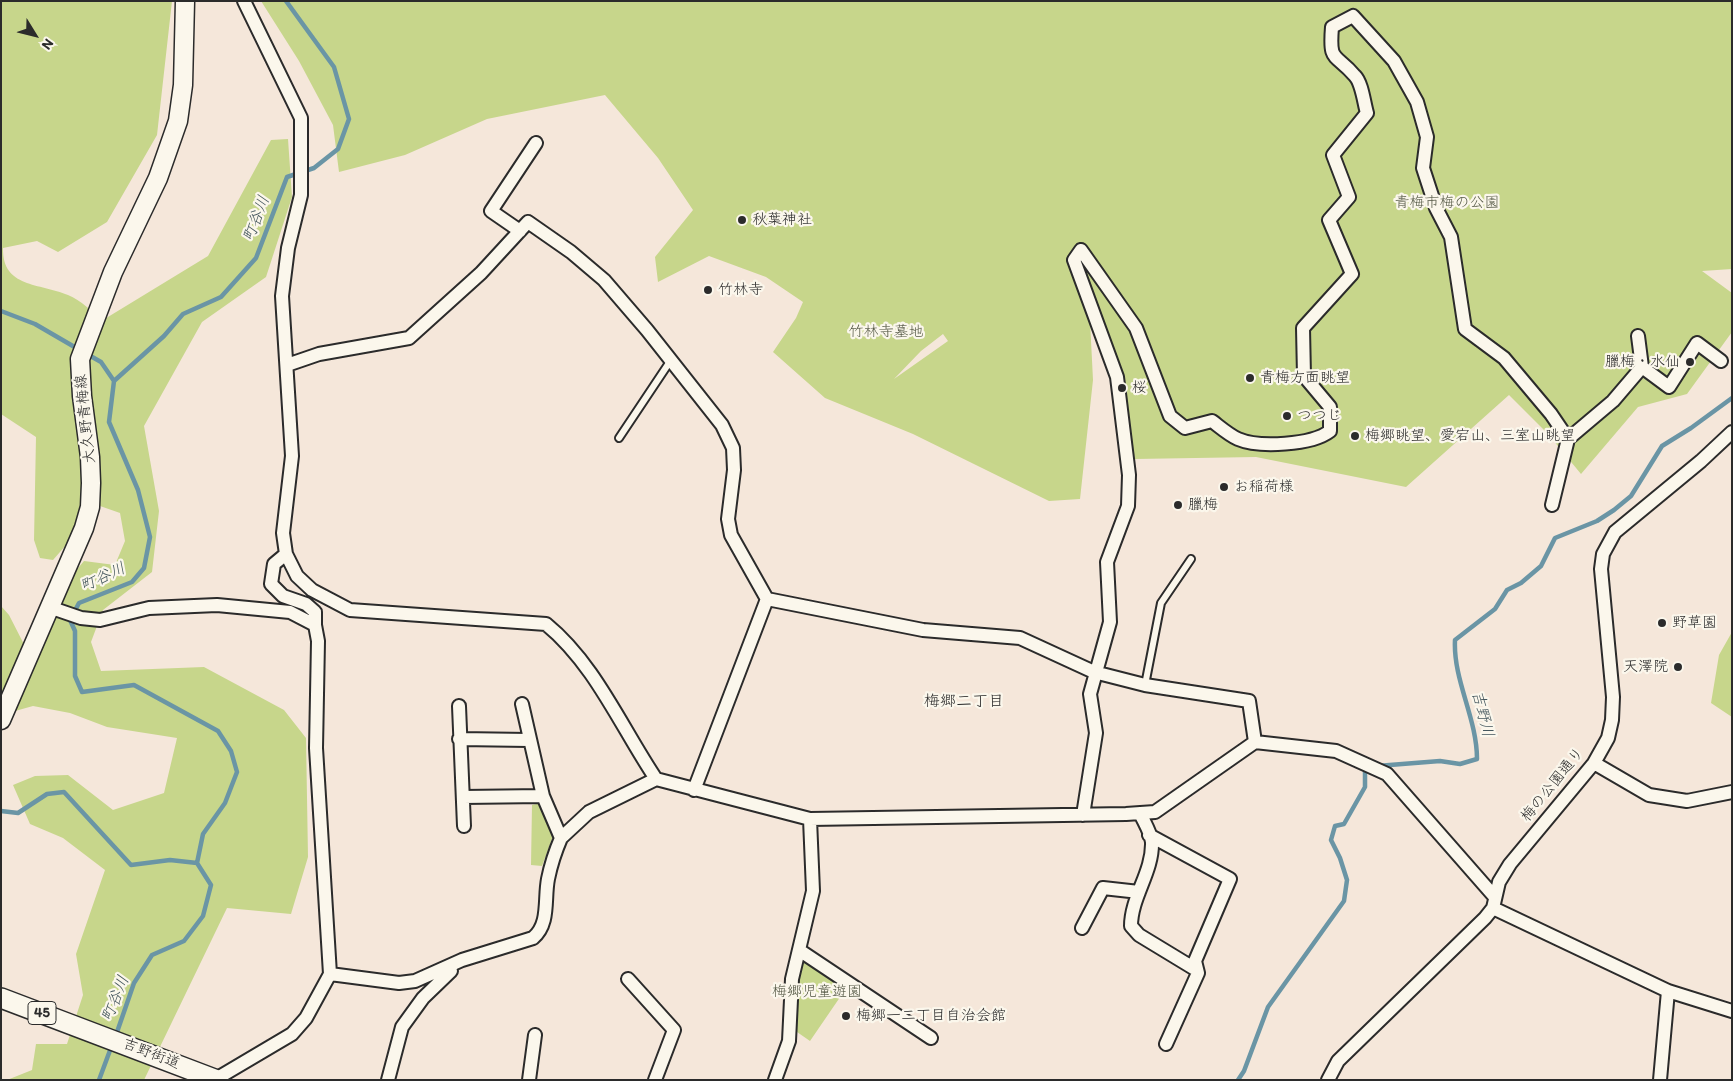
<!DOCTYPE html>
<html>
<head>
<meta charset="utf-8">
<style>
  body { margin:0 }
  #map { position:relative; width:1733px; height:1081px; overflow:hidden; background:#f5e7da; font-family:Itim,sans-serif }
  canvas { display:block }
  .frame { position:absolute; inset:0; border:2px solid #2b2b2b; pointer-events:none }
  .north { position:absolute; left:10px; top:10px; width:50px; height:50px; -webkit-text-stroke:4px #fbf7ec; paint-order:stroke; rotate:126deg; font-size:14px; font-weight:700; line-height:20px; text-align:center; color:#2b2b2b }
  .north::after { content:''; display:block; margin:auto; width:18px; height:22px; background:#2b2b2b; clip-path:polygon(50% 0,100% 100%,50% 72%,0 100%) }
</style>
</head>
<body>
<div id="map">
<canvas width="1733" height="1081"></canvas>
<div class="frame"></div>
<div class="north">N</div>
</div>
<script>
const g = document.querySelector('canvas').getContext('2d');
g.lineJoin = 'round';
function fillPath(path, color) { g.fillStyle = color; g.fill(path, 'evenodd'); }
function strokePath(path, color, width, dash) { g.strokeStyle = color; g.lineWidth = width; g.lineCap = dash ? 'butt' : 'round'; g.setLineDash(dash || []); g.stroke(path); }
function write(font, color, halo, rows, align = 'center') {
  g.font = font + ' Itim,"Klee One",sans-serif'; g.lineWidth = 4.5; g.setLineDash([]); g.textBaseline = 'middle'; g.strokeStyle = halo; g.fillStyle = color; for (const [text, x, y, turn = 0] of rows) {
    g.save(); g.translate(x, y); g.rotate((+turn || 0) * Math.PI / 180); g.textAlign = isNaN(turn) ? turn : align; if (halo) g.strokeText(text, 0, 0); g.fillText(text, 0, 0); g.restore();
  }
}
fillPath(new Path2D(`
  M1 1H172L157 135 107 222 58 252 37 241 3 248C2 288 40 283 68 295 81 300 92 312 103 320L208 256 271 140 288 139 292 197 266 277 202 322 144 426 159 511 152 572 103 610 91 642 101 671 204 667 284 710 306 738 308 857 291 914 227 908 144 1080H7L32 1070 36 1044H67L83 995 76 954 105 870 63 838 30 824 13 785 35 776 68 775 113 810 164 793 177 738 107 727 70 713 33 706 8 713 1 724V606L9 615 33 662 40 651 67 581 84 561 115 565 125 541 120 513 100 506 53 560 40 558 34 540 36 437 1 414Z
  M261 1H1732V269L1702 271 1732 293V332L1687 394 1638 407 1581 474 1548 434 1509 395 1406 487 1256 457 1135 459 1089 301 1093 380 1080 499 1049 501 913 434 825 398 773 352 796 318 803 302 766 277 709 256 658 282 655 257 693 210 658 158 605 95 487 119 405 155 339 172 333 125 299 61ZM943 334 948 341 894 379 921 351Z
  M1732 632V717L1711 703 1719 655Z
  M542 803 553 836 542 866 531 865 532 805Z
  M807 960 847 987 810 1041 797 1032 796 988 801 963Z`), '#c7d68b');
strokePath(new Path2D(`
  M1 311 35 324 78 349
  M87 354 101 362 114 381
  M1377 766 1440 761 1460 764 1477 759C1477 718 1453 680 1455 640L1495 609 1507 590 1521 583 1541 566 1555 538 1597 521 1614 510 1631 496 1662 446 1691 428 1732 398
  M1 811 18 813 47 794 64 792 131 865 170 860 197 863
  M116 1035 134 983 152 955 184 941 203 916 211 885 197 863 203 834 225 803 237 772 231 751 218 731 134 685 82 692 75 676V631L70 620 79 603 132 582 144 568 150 537 138 490 109 422 114 381 164 336 183 314 221 297 256 258 287 177 314 168 338 149 349 119 334 67 286 1
  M99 1080 112 1045
  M1238 1080 1244 1071 1268 1007 1344 901 1347 880 1340 858 1331 840 1335 826 1344 824 1365 787V767H1367`), '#6a95a5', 4.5);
const lane = new Path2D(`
  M619 438 671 360
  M1145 685 1161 603 1191 559`);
const street = new Path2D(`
  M244 1 301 118V195L288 248 282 296 292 456 283 533 286 554 297 576 312 590 350 610 546 624C595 664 621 727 656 779
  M520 231 491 211 536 143
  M287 365 319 354 409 338 481 273 528 222 571 252 604 280 647 330 722 425 733 448 734 470 728 519 731 535 767 599
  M1642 367 1669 387 1697 343 1721 361
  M1552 505 1568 439 1613 401 1642 367 1638 336
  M286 554 274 564 271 584 283 596 306 604 315 612V625
  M49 607 81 618 100 620 149 608 217 605 290 612 315 625 318 641 316 748 330 974 306 1018 292 1034 216 1079
  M459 706 464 826
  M459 739 529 740
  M1255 742 1336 751 1387 774 1494 896
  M1594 763 1649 795 1687 801 1732 792
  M463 797 543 796
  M1140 813C1144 822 1151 833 1152 842 1153 872 1131 897 1131 926L1139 935 1195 969
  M1083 815 1096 733 1090 694 1110 622 1107 562 1128 506 1129 475 1117 377 1074 260 1081 250 1136 328 1170 416 1185 428 1212 421C1220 427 1229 435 1238 439 1259 448 1312 445 1330 431V407L1304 376 1303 328 1352 274 1329 220 1349 197 1333 155 1367 113C1364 103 1362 83 1355 76 1335 52 1329 64 1332 27L1353 16 1394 61 1417 102 1427 137 1423 168 1436 208 1451 237 1465 329 1504 358 1551 414 1568 439
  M1149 835 1230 879 1195 961 1198 973 1166 1044
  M561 838 589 812 656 779 810 819 1126 814 1155 812 1255 742 1249 701 1145 685 1094 672 1020 638 923 630 767 599 694 790
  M1493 908 1668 991 1732 1011
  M1082 928 1103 888 1139 892
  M799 950 931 1038
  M330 974 399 983 415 981 462 960 533 938C550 924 544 899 548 879 551 864 555 852 561 838L543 796 522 704
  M628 979 674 1030 655 1080
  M388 1080 402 1027 423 998 451 971
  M529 1080 535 1035
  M775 1080 789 1041 792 979 813 891 810 819
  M1328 1080 1338 1061 1485 918 1493 908 1499 882 1510 864 1594 763 1608 738 1612 720 1613 697 1601 569 1603 554 1615 532 1701 461 1732 432
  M1660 1080 1668 991`);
const secondary = new Path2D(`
  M1 720 84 528 90 507 91 483 90 457 82 396 80 359 113 272 158 178 178 121 183 85 185 1`);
const primary = new Path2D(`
  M1 998 217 1080`);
strokePath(lane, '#2b2b2b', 10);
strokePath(street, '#2b2b2b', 16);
strokePath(secondary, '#2b2b2b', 21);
strokePath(primary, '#2b2b2b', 22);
strokePath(lane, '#fbf7ec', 6);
strokePath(street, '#fbf7ec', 12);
strokePath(secondary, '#fbf7ec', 18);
strokePath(primary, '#fbf7ec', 19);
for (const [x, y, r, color] of [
  [742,220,5,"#2b2b2b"],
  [708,290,5,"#2b2b2b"],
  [1690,362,5,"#2b2b2b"],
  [1250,378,5,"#2b2b2b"],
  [1122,388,5,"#2b2b2b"],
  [1287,416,5,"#2b2b2b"],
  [1355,436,5,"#2b2b2b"],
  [1224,487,5,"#2b2b2b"],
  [1178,505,5,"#2b2b2b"],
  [1662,623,5,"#2b2b2b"],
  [1678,667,5,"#2b2b2b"],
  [846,1016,5,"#2b2b2b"]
]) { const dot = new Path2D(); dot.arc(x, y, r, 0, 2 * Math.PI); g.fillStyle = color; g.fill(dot); strokePath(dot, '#fbf7ec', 2); }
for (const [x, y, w] of [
  [42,1013,28]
]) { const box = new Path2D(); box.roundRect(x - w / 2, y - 11.5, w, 23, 4); g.fillStyle = '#fbf7ec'; g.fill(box); strokePath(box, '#2b2b2b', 1); }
write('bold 14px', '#2b2b2b', null, [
  ["45",42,1013]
]);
write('15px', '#525643', '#fbf7ec', [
  ["青梅市梅の公園",1447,203],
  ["竹林寺墓地",886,332],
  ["梅郷児童遊園",817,992]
]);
write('15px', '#2b2b2b', '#fbf7ec', [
  ["秋葉神社",752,220],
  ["竹林寺",718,290],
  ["臘梅・水仙",1680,362,"right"],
  ["青梅方面眺望",1260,378],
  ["桜",1132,388],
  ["つつじ",1297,416],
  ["梅郷眺望、愛宕山、三室山眺望",1365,436],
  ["お稲荷様",1234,487],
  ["臘梅",1188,505],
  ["野草園",1672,623],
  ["天澤院",1668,667,"right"],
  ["梅郷一二丁目自治会館",856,1016]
], 'left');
write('15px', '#2b2b2b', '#fbf7ec', [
  ["大久野青梅線",86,419,-96],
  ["梅の公園通り",1553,785,-51],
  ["吉野街道",151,1054,21]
]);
write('italic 16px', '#45575e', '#fbf7ec', [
  ["町谷川",257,219,-69],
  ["町谷川",103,578,-25],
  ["吉野川",1482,714,76],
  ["町谷川",116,999,-68]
]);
write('16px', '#2b2b2b', '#fbf7ec', [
  ["梅郷二丁目",964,702]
]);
</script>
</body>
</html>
